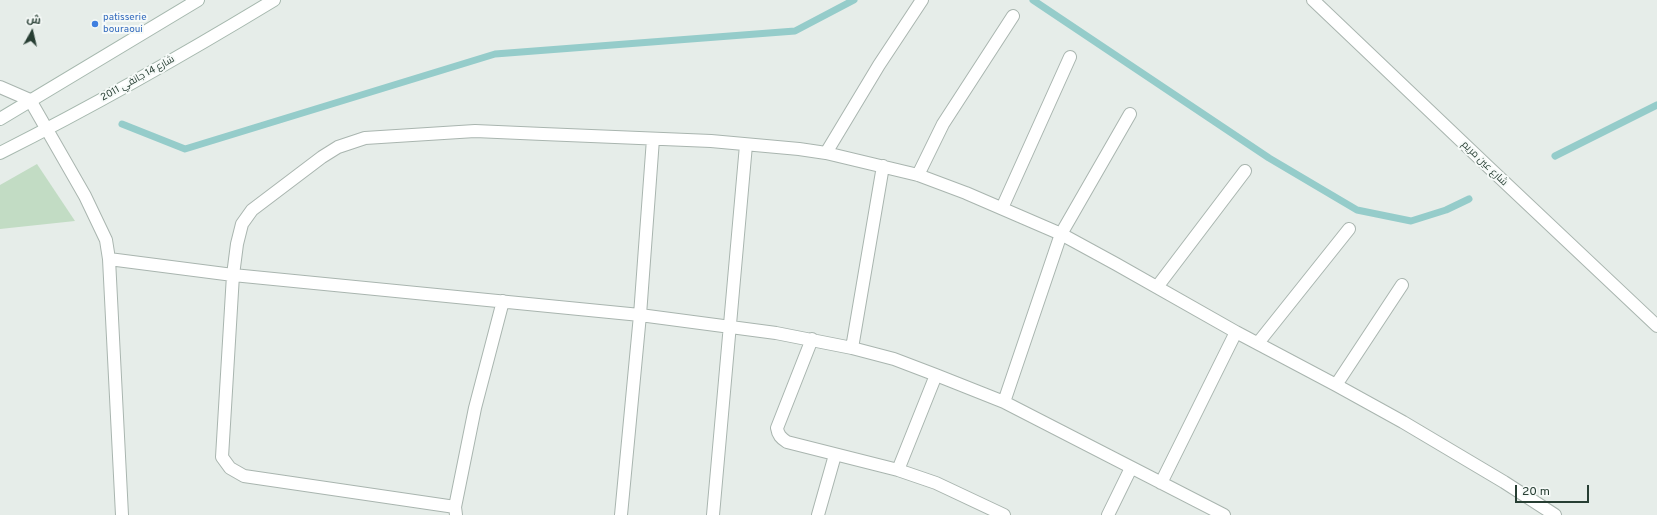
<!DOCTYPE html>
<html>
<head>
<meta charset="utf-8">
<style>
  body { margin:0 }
  #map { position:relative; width:1657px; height:515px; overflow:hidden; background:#e6ede9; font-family:Overpass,Cairo,sans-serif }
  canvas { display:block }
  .north { position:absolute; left:12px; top:12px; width:40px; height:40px; -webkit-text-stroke:3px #f6faf8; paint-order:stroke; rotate:8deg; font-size:11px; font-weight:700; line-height:16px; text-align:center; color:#273e33 }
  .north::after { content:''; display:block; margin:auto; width:14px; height:18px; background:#273e33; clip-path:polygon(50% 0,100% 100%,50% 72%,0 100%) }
  .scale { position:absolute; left:1515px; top:485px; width:74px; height:18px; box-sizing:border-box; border:2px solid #273e33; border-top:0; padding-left:5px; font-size:12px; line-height:14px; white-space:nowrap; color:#273e33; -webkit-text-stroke:3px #f6faf8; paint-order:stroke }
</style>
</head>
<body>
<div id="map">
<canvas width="1657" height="515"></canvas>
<div class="north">ش</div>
<div class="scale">20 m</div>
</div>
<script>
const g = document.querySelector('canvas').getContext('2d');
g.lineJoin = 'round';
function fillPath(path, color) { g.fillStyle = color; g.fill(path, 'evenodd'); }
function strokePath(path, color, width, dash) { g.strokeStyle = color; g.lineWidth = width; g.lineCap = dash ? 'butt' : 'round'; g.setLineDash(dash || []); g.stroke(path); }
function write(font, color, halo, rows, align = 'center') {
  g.font = font + ' Overpass,Cairo,sans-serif'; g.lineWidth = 4; g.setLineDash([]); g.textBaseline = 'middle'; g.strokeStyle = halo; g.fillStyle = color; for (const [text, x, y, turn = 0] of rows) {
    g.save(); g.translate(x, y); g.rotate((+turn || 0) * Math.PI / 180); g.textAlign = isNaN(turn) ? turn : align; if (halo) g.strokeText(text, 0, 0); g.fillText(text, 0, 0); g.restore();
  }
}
fillPath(new Path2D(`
  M37 164 75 221 0 229V185Z`), '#c2dcc4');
strokePath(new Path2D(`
  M1033 0 1269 158 1357 210 1411 221 1446 210 1469 199
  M122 124 185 149 495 54 795 31 854 0
  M1555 156 1657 105`), '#95ccca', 7);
const minor = new Path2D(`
  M0 87 30 100 85 196 106 240 109 259 122 515
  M826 153 879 65 922 0
  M918 175 943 124 1013 16
  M1002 208 1070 57
  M109 259 233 275 640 315 776 333 852 348 894 359 936 375 1004 402 1224 515
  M1157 287 1245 171
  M812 339 777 428C778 435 781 438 787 442L898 470 936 483 1004 515
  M1258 343 1349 229
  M852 348 883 166
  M1336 385 1402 285
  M1004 402 1061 234 1130 114
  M898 470 936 375
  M1161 483 1236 332
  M455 507 244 476 230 468 222 457 233 275 237 244 242 224 252 210 322 157 338 147 365 138 475 131 543 134 711 141 799 149 826 153 918 175 966 193 1061 234 1116 264 1236 332 1336 385 1403 422 1504 482 1555 515
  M456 515 455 507 475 408 503 301
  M621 515 640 315 653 139
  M713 515 746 145
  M818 515 835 455
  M1108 515 1131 468`);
const tertiary = new Path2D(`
  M1313 0C1427 109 1542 218 1657 326`);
const secondary = new Path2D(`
  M0 119 198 0
  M0 153C93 106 185 54 274 0`);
strokePath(minor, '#a9b5af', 14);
strokePath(tertiary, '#a9b5af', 14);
strokePath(secondary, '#a6b8ae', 14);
strokePath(minor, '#fff', 12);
strokePath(tertiary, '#fff', 12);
strokePath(secondary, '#fff', 12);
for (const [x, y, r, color] of [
  [95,24,4,"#3f7fe0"]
]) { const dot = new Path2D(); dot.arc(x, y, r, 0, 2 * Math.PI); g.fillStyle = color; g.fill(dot); strokePath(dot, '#f6faf8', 1.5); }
write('10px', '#366cbe', '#f6faf8', [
  ["patisserie",103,18],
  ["bouraoui",103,30]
], 'left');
write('10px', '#273e33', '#f6faf8', [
  ["شارع 14 جانفي 2011",138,79,-29],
  ["شارع عين مريم",1484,164,44]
]);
</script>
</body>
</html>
